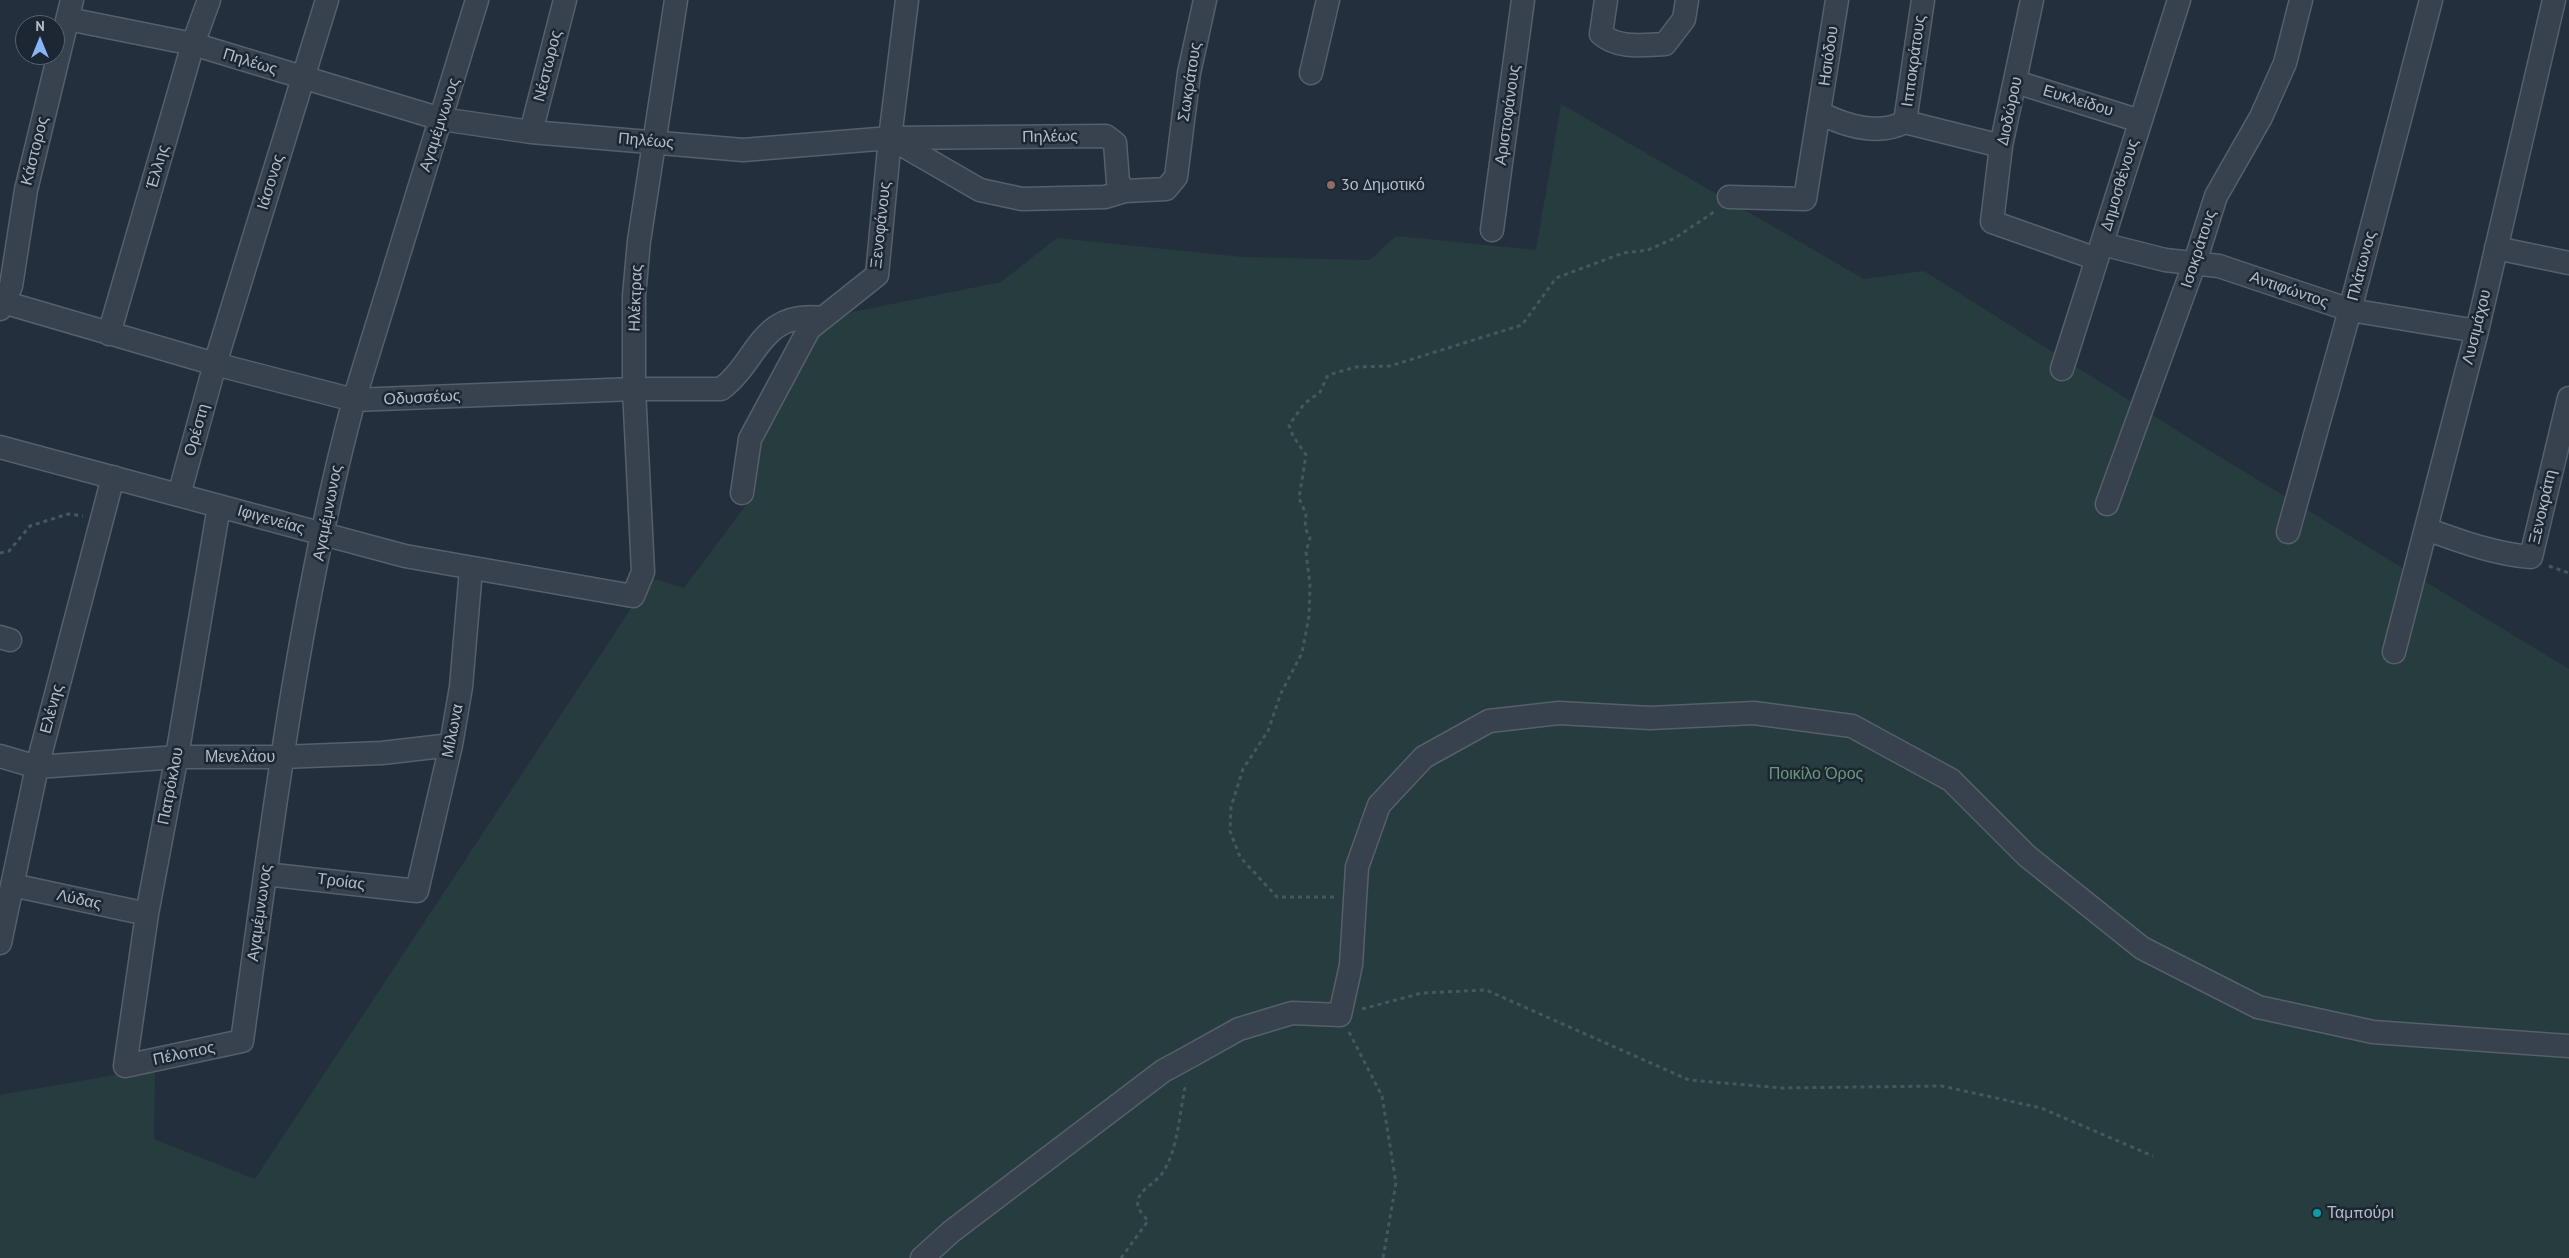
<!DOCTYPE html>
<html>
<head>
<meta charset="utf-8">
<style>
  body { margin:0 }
  #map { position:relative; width:2569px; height:1258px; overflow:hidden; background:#242f3e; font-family:"PT Sans",sans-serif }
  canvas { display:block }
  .north { position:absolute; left:15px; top:15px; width:50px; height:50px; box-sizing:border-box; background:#1d2633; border:1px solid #59626f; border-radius:50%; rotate:0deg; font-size:14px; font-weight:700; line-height:20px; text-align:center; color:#b4bcc9 }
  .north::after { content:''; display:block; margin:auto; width:18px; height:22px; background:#8ab4f8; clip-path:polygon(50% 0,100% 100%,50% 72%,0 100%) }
</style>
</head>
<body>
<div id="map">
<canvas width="2569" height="1258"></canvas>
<div class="north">N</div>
</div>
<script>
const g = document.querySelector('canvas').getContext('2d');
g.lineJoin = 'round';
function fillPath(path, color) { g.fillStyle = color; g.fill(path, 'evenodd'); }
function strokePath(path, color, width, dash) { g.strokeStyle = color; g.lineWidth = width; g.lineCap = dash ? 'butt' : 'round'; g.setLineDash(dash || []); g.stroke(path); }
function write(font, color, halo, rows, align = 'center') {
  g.font = font + ' "PT Sans",sans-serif'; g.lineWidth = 5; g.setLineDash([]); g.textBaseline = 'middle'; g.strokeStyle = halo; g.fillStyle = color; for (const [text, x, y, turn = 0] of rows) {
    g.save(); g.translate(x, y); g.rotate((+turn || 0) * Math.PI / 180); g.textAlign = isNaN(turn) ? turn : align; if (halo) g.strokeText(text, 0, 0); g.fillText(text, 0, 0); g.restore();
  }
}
fillPath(new Path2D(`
  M1561 104 1864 279 1924 271 2197 443 2569 669V1258H0V1095L155 1068 154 1139 255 1179 651 578 684 588 755 493 756 446 813 333 833 316 1001 282 1057 238 1243 257 1370 260 1396 236 1536 250Z`), '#263c3f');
const street = new Path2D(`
  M1606 0 1601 34C1618 49 1643 45 1665 44L1684 19 1687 0
  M2032 0 2001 146 1992 222 2097 259
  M68 19 193 44 441 119 531 132 743 150 890 138 1106 136 1115 143 1118 182 1125 191 1166 189 1176 177 1189 73 1205 0
  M1311 73 1328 0
  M2016 82 2140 121
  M1820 113C1846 126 1878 136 1905 122
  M1905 122 1923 0
  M1905 122 2001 146
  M531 132 565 0
  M890 138 980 190 1022 199 1105 197 1125 191
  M1729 197 1805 199 1837 0
  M1492 230 1523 0
  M2102 244 2165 260 2219 266 2350 310 2477 331
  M2496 248 2569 263
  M3 302 215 364 354 400 634 389H721C758 362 760 310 822 318
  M0 309 11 286 26 190 72 0
  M109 334 193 44 209 0
  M2062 369 2179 0
  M0 447 405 556 633 596 643 572 634 389V296L639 241 676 0
  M742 493 750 439 809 329 877 275 890 138 907 0
  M179 495 215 364 327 0
  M2107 504 2195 262 2216 196 2261 117 2285 63 2301 0
  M219 506 179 744 147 914 125 1066 242 1041C272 827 298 609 354 400L477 0
  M2426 529C2460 541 2494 554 2531 557L2569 398
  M2288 532 2350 310 2431 0
  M0 637 10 640
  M2394 652 2477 331 2554 0
  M0 756 37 767 177 757H282L382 753 451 745
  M265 874 417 891 451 745 461 687 471 569
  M12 885 147 914
  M0 943 37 767 113 477
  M922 1258 952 1231 1163 1071 1187 1058 1239 1029 1292 1013 1340 1015 1351 965 1357 867 1379 805 1424 757 1489 721 1559 713 1650 718 1754 713 1852 726 1951 780 2027 856 2142 948 2258 1007 2373 1032 2569 1046`);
strokePath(street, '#565f6c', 25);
strokePath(new Path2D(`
  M0 553 9 551 30 526 68 514 83 516
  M2549 566 2569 573
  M1334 897H1277L1240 857 1230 831 1231 807 1243 769 1268 731 1281 693 1302 653 1309 616 1310 585 1306 552 1310 538 1305 528 1306 514 1299 498 1306 455 1293 436 1289 425 1304 404 1320 392 1328 375 1356 367 1390 366 1522 325 1556 278 1623 253 1648 250 1675 238 1714 212
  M1362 1009 1422 993 1486 990 1689 1080 1782 1088 1942 1086 2041 1108 2153 1156
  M1349 1032 1382 1096 1396 1183 1383 1258
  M1121 1258 1148 1221C1144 1215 1136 1209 1138 1201 1139 1190 1154 1184 1161 1175 1179 1150 1179 1112 1186 1083`), '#44595c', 3, [4, 4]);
strokePath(street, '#38414e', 22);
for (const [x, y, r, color] of [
  [1331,185,5,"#8d6e63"],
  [2317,1213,5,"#0f9aa8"]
]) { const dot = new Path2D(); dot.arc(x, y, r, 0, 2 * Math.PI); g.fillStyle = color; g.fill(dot); strokePath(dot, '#1d2633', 2); }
write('16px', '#b4bcc9', '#1d2633', [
  ["Ησιόδου",1829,56,-82],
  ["Ιπποκράτους",1914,61,-82],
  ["Πηλέως",250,62,17],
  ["Νέστωρος",548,66,-76],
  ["Σωκράτους",1190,82,-81],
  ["Ευκλείδου",2078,101,17],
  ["Διοδώρου",2010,111,-78],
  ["Αριστοφάνους",1508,115,-82],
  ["Αγαμέμνωνος",440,125,-72],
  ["Πηλέως",1050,137,-1],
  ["Πηλέως",646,141,5],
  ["Κάστορος",35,151,-76],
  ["Έλλης",158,167,-74],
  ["Ιάσονος",271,182,-73],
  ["Δημοσθένους",2120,185,-73],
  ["Ξενοφάνους",881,225,-84],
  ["Ισοκράτους",2199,249,-72],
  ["Πλάτωνος",2362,266,-75],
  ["Αντιφώντος",2289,290,19],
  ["Ηλέκτρας",636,298,-88],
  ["Λυσιμάχου",2477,327,-76],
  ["Οδυσσέως",422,398,-3],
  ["Ορέστη",197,430,-74],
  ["Ξενοκράτη",2543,507,-77],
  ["Αγαμέμνωνος",328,513,-79],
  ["Ιφιγενείας",271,520,16],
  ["Ελένης",52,709,-75],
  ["Μίλωνα",453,731,-79],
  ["Μενελάου",240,757],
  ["Πατρόκλου",171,786,-79],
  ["Τροίας",341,882,7],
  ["Λύδας",79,900,12],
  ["Αγαμέμνωνος",260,913,-82],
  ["Πέλοπος",184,1054,-12]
]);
write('16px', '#b4bcc9', '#1d2633', [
  ["3ο Δημοτικό",1341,185],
  ["Ταμπούρι",2327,1213]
], 'left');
write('16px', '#6b9a76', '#1d2633', [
  ["Ποικίλο Όρος",1816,774]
]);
</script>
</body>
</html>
